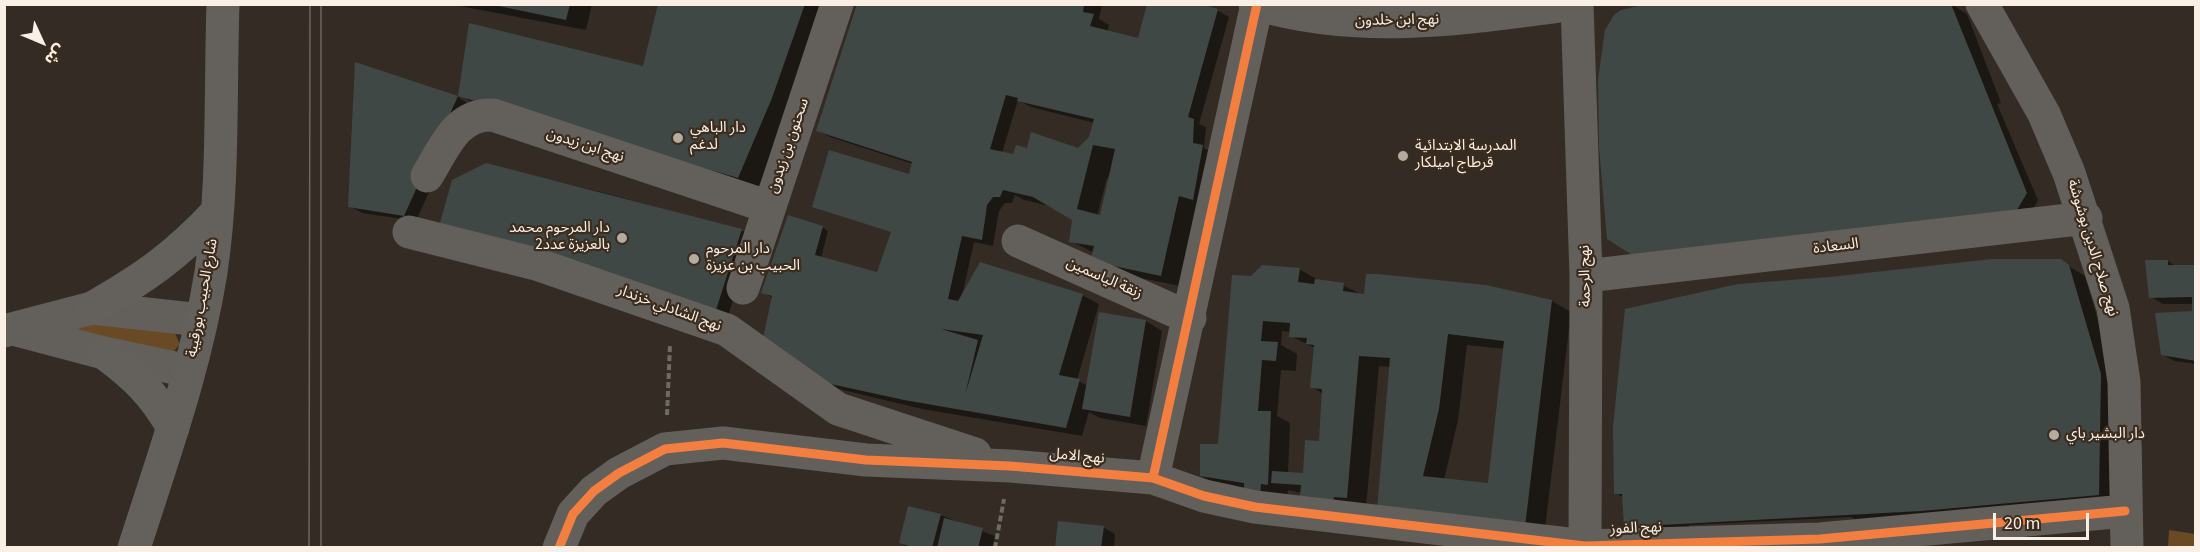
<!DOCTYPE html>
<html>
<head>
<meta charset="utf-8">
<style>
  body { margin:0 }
  #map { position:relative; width:2200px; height:552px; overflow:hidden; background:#342c24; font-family:"Source Sans 3","Noto Sans Arabic",sans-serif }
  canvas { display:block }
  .frame { position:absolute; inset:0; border:6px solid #f9efe5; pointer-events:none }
  .north { position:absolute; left:12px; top:12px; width:60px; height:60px; -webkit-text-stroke:4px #3b2c1d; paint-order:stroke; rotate:134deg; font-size:16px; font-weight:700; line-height:24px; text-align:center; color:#f9efe5 }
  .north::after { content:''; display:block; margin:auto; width:21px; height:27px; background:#f9efe5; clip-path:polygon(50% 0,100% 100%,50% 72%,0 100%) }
  .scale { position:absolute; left:1993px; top:513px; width:96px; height:27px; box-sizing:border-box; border:3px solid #f9efe5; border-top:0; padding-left:8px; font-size:18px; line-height:21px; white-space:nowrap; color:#f9efe5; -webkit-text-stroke:4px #3b2c1d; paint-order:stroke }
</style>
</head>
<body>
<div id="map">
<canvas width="2200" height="552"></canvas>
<div class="frame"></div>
<div class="north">ش</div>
<div class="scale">20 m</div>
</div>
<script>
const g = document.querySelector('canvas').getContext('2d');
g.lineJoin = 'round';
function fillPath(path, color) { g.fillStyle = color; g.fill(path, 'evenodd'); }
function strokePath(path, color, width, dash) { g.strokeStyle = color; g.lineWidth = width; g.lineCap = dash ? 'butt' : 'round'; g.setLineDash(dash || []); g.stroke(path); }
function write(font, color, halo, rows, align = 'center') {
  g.font = font + ' "Source Sans 3","Noto Sans Arabic",sans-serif'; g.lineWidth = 4.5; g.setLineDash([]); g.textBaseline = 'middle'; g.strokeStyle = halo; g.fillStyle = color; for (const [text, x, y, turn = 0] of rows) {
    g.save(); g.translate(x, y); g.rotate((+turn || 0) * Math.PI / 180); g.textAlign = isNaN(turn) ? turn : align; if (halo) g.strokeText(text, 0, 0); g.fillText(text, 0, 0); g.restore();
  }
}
fillPath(new Path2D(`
  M84 322 174 331 180 344 170 356 46 329Z
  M2169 530 2195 534V547H2168Z`), '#6a4925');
fillPath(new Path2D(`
  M449 4H592L586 30Z
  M661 4H828L791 109 758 188 479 106 460 95 644 68Z
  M859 4H1102L1099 19 1109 25 1107 32 1137 39 1217 10 1229 17 1199 124 1206 127 1204 148 1214 154 1180 286 1111 272 1094 253 1071 241 1074 219 1054 207 1024 200 1015 195 1012 203H1005L999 211 993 246 974 242 962 296 1082 295 1099 304 1077 380 1088 386 1101 314 1146 321 1162 331 1146 426 1100 418 1089 412 1082 436 922 409 822 385 773 298 762 292 822 227 828 231 821 258 878 274 892 232 814 207 910 176 913 164 830 137 818 131ZM1018 100 1031 107 1095 123 1090 138 1079 150H1028L1013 156 1002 153ZM1107 178 1110 179 1101 217 1097 216Z
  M1951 4 1967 14 2001 103 1997 104 2038 200 2026 221 1931 228Z
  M356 64 458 97 469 104 416 221 362 213 350 206Z
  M486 164 601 192 741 230 753 237 727 319Z
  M2060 261 2085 276 2116 383 2111 501 1857 521 1851 517 1689 525V532L1642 535 1625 526 1624 498 1616 493Z
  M2168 261 2177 267 2196 266V364L2174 361 2162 354 2194 313V304H2163L2151 297Z
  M1299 269 1318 280 1343 285 1362 295 1552 301 1571 312 1544 537 1398 520 1391 367 1379 366 1366 508 1288 490 1287 495 1221 487 1202 476 1219 445 1252 278ZM1282 331 1291 332V336L1315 348 1312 387 1323 394 1321 443 1304 474 1288 473 1290 423 1277 416 1281 370 1296 371 1297 354 1281 345ZM1467 345 1505 349 1489 485 1444 480 1458 420Z
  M940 515 995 536 992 548H909L900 543Z
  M1103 527 1115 534 1114 548H1057Z`), '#0007');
fillPath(new Path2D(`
  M489 4H570L566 20Z
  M658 4H805L772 98 738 178 458 96 469 23 643 66Z
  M857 4H1084L1083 12 1094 14 1090 26 1138 38 1147 4H1201L1218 9 1188 117 1194 119 1193 143 1203 145 1193 200 1179 196 1161 276 1090 261 1094 246 1069 242 1072 220 1033 197 1003 190 1000 197H993L987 205 982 240 962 236 948 299 958 301 980 262 1083 294 1059 375 1080 379 1066 428 904 400 808 379 763 338 772 296 761 293 788 215 823 226 815 255 877 272 891 232 812 207 829 150 909 174 912 162 816 131ZM1006 95 1018 98 1017 101 1094 119 1089 137 1078 148 1031 132 1027 148 1016 145 1013 154 990 149ZM1093 145 1115 149 1100 215 1077 209ZM941 329 983 335 965 395 978 340Z
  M1647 4H1951L2027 193 2014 215 1637 258 1607 239 1599 147 1598 80 1605 30 1614 15 1621 10Z
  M355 62 458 96 404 216 348 207Z
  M486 163 742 229 715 313 438 230 452 180Z
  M1992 259H2061L2069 265 2101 374 2099 495 1921 511 1624 527 1622 494H1614L1613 427 1625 309 1738 284 1830 277Z
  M2145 260H2168V265H2196V361L2161 355 2155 313 2192 311V297L2149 298Z
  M1262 265 1300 268 1298 282 1314 284 1315 279 1344 283 1343 291 1364 294 1366 274H1378L1486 285 1552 300 1525 527 1377 510 1390 358 1359 356 1347 498 1334 497 1333 507 1299 505 1301 485 1271 483 1272 471 1303 473 1305 440 1319 441 1322 389 1310 388 1314 345 1306 344 1307 338 1289 337 1290 323 1263 321 1261 341 1278 342 1276 361 1262 360 1258 411H1271L1268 485 1261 484 1260 496 1244 494V483L1200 476V444H1218L1232 275 1251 276ZM1448 334 1504 341 1488 483 1423 476 1439 409Z
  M1099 312 1146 320 1130 417 1082 409Z
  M908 506 941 514 932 548H915L899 543Z
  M944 518 983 528 978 548H937Z
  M1058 521 1104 526 1101 548H1055Z`), '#404846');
strokePath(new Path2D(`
  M667 415 670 345
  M995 548 1004 499`), '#6e6a66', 4, [6, 3]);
strokePath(new Path2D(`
  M1255 4C1365 36 1466 18 1576 4
  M1577 4 1586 276 1585 548
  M1982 4 2044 114 2069 173 2113 308 2124 382 2127 548
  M427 176C444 149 456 113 493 115L769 207
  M409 232 536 264 727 330 838 409 975 454
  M1018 241 1190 318
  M1586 276 2086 218
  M743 288 837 4
  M17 330 104 353 189 371
  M4 331 92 308 201 320
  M1153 478 1204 496 1255 507 1585 546 1820 539 2125 511
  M559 548 573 514 594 491 619 473 665 449 723 443 866 460 1010 466 1153 478 1257 4`), '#635f5b', 33);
strokePath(new Path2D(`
  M92 308C144 278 175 257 217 212
  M104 353C135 376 154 394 173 428
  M134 548C163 457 196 367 211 272 224 185 220 93 223 4`), '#64615d', 33);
strokePath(new Path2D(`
  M321 4V548
  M309 548 310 4`), '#6b6661', 1.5);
strokePath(new Path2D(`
  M1153 478 1204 496 1255 507 1585 546 1820 539 2125 511
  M559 548 573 514 594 491 619 473 665 449 723 443 866 460 1010 466 1153 478 1257 4`), '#f27e40', 9);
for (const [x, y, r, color] of [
  [678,138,6,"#b4aba1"],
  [1403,156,6,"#b4aba1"],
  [622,238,6,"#b4aba1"],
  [694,259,6,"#b4aba1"],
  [2054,435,6,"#b4aba1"]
]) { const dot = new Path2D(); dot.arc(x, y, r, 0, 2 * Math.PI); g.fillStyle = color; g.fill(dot); strokePath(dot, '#3b2c1d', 2); }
write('15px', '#f9efe5', '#3b2c1d', [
  ["نهج ابن خلدون",1397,21,-1],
  ["نهج ابن زيدون",585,146,18],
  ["سحنون بن زيدون",789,146,-71],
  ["السعادة",1836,247,-7],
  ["نهج صلاح الدين بوشوشة",2092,248,73],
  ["نهج الرحمة",1586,276,-91],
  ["زنقة الياسمين",1104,279,24],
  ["شارع الحبيب بورقيبة",203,298,-80],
  ["نهج الشادلي خزندار",669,309,20],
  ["نهج الامل",1077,457,5],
  ["نهج الفوز",1636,529,-2]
]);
write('15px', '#f9efe5', '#3b2c1d', [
  ["دار الباهي",690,129],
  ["لدغم",690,146],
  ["المدرسة الابتدائية",1415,147],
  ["قرطاج اميلكار",1415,164],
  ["دار المرحوم محمد",610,229,"right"],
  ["بالعزيزة عدد2",610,246,"right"],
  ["دار المرحوم",706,250],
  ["الحبيب بن عزيزة",706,267],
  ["دار البشير باي",2066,435]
], 'left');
</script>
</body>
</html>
